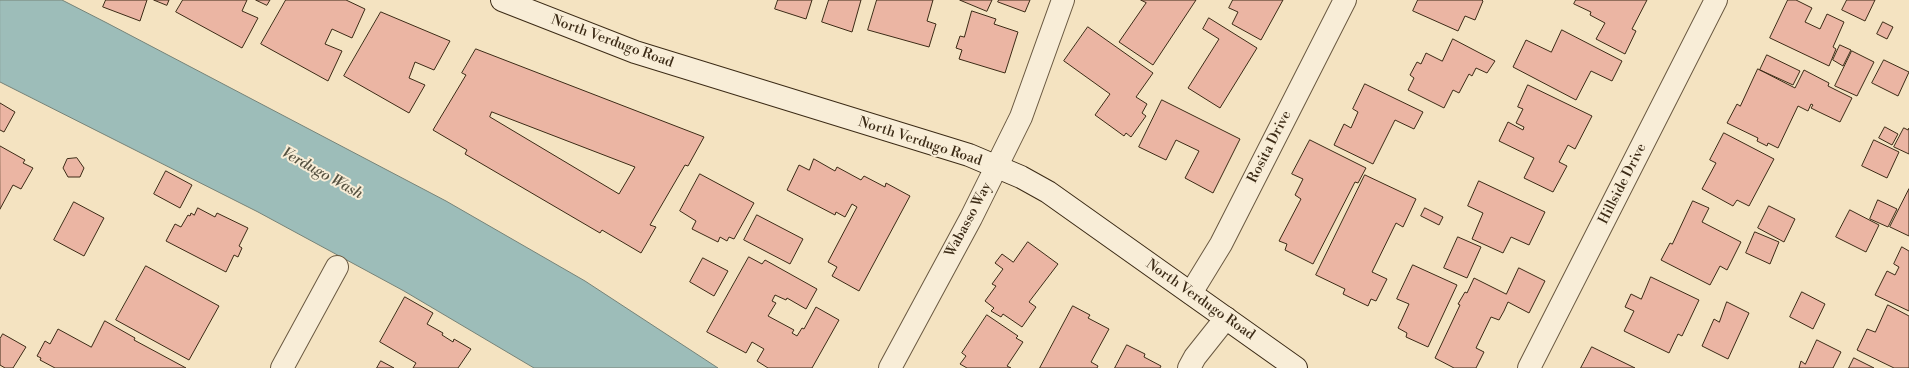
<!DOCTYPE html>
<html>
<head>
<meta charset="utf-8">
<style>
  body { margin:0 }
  canvas { display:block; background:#f4e3c1 }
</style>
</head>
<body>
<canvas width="1909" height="368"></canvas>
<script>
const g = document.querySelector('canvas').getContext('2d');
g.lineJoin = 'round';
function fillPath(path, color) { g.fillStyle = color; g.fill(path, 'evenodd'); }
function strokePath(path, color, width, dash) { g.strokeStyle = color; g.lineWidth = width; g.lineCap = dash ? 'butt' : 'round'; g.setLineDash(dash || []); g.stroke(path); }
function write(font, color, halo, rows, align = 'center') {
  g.font = font + ' "Libre Bodoni",serif'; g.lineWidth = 4; g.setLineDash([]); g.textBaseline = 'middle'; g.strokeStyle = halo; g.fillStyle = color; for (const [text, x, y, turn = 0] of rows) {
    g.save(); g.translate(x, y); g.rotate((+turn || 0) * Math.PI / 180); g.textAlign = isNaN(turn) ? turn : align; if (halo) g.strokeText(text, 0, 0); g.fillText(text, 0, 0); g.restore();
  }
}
const water = new Path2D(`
  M0 0H62L107 23 446 201 585 281 718 368H534L404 291 258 212 0 82Z`);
fillPath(water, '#9dbdb9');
strokePath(water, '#768378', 1);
const building = new Path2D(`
  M106 0H147L140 21 103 7Z
  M154 0H169L167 5Z
  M183 0H247L242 11 258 18 242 48 176 12Z
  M256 0H270L267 5Z
  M286 0H346L365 9 352 38 332 29 325 44 342 51 328 81 261 44Z
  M778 0H812L806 19 775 9Z
  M829 0H861L852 32 822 22Z
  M877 0H933L927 21 936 24 929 47 868 30Z
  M960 0H992L987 11Z
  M999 0H1030L1025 12 998 2Z
  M1141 0H1196L1153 65 1119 42 1146 3Z
  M1233 0H1283L1261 40 1232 24 1238 12 1229 8Z
  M1418 0H1482L1483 1 1475 20 1465 16 1458 31 1413 11Z
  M1576 0H1647L1632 29 1636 31 1625 54 1596 39 1605 23 1590 15 1591 12 1574 4Z
  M1788 0H1796L1812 8 1805 22 1820 29 1827 14 1844 22 1833 47 1836 49 1829 66 1770 38Z
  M1847 0H1875L1865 21 1842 10Z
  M972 11 996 19 994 24 1018 32 1005 73 959 59 962 50 956 48 960 36 964 37Z
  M381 12 450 41 434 70 415 62 409 78 425 85 409 113 344 76Z
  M1209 18 1257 48 1220 108 1188 88 1219 39 1203 29Z
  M1883 22 1893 27 1887 39 1877 34Z
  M1088 27 1153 73 1136 97 1147 104 1142 113 1146 116 1131 137 1126 133 1124 136 1095 115 1110 94 1064 61Z
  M1562 30 1622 61 1612 81 1591 71 1576 100 1513 67 1526 40 1551 52Z
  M1453 39 1495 61 1487 73 1476 68 1472 76 1469 74 1459 93 1453 90 1444 108 1408 90 1414 78 1410 75 1417 62 1421 64 1426 53 1442 61Z
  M1840 45 1851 50 1843 66 1833 60Z
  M476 49 704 137 688 166 685 165 650 225 656 227 641 253 602 230 600 233 465 154 467 150 433 130 466 75 462 73ZM492 112 635 167 619 194 490 117Z
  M1852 51 1874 62 1857 96 1835 86Z
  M1767 55 1800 71 1793 85 1760 70Z
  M1884 60 1909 72 1898 96 1872 83Z
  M1758 69 1795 88 1804 70 1829 83 1828 86 1852 98 1840 122 1819 112 1811 108 1813 105 1811 104 1808 111 1798 106 1778 148 1768 143 1767 146 1757 141 1758 138 1727 123 1737 104 1740 106Z
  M1365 84 1423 112 1414 129 1395 120 1373 164 1334 145 1344 124 1351 128 1358 112 1353 109Z
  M1528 85 1592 116 1575 149 1568 145 1559 162 1567 166 1553 192 1524 178 1534 158 1499 141 1508 122 1523 130 1524 127 1516 123 1523 109 1518 107Z
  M1162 100 1240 139 1213 193 1185 178 1199 151 1176 140 1166 160 1139 147Z
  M0 103 15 112 4 132 0 130Z
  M1885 127 1898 134 1892 145 1879 138Z
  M1904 128 1908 130 1909 128V154L1894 147Z
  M1724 133 1774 159 1749 206 1737 200 1733 206 1702 189 1716 163 1710 160Z
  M1310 140 1366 168 1358 183 1355 182 1313 264 1285 250 1287 244 1279 241 1301 199 1295 195 1303 179 1292 174Z
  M1874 140 1899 152 1887 178 1862 166Z
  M0 146 25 160 23 163 33 168 21 189 13 185 0 209Z
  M77 158 84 168 80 177H68L63 168 67 159Z
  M814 159 835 171 837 167 861 180 864 176 885 187 886 183 910 196 859 291 832 276 837 267 828 262 857 207 852 204 845 217 836 212 835 215 787 190 799 165 809 170Z
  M166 171 192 185 180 208 154 194Z
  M700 174 754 203 734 239 729 237 727 241 720 237 718 242 692 229 696 221 680 211Z
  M1365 175 1416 199 1403 227 1396 223 1372 272 1387 279 1376 301 1371 299 1368 306 1343 294 1345 289 1316 275Z
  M1479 181 1545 212 1529 245 1511 237 1503 253 1472 239 1483 213 1468 206Z
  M1909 189V236L1890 227Z
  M1878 200 1897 209 1888 227 1870 219Z
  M1693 201 1709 208 1702 222 1741 242 1727 270 1720 266 1710 285 1661 260 1670 243 1672 244Z
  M74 202 104 218 84 256 54 240Z
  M1769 206 1795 219 1784 242 1758 228Z
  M198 208 215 217 217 213 248 228 239 246 242 248 238 257 234 255 226 272 166 241 175 224 181 227 188 215 190 216 191 213 194 215Z
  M1425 208 1443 217 1439 225 1421 216Z
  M1850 210 1879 225 1866 252 1836 237Z
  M757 215 803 239 790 264 744 240Z
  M1755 232 1779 242 1770 264 1746 253Z
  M1458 237 1481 247 1467 278 1444 268Z
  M1028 242 1058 264 1029 302 1036 307 1022 327 1003 314 1001 317 991 311 994 308 985 301 996 286 992 284 1003 269 995 263 1002 254 1013 262Z
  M1902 247 1909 251V311L1875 295 1887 271 1895 275 1899 267 1894 264Z
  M749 257 762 264 765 260 817 289 806 309 787 298 786 300 775 295 772 301 776 303 768 316 794 330 792 333 797 336 802 328 804 329 816 307 839 320 812 368H768L757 361 764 349 752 342 746 353 707 332Z
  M703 258 728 271 714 296 690 282Z
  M1413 265 1457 285 1428 347 1406 337 1407 333 1398 328 1409 304 1397 299Z
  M146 266 219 306 189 360 116 320Z
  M1519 268 1545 281 1529 313 1508 302 1504 311 1499 320 1491 317 1476 348 1484 352 1476 368H1454L1435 358 1460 305 1458 304 1465 292 1467 293 1474 278 1506 294Z
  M1651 277 1699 300 1682 336 1678 334 1669 353 1624 331 1634 311 1625 307 1631 294 1641 299Z
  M1802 292 1825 304 1813 329 1790 317Z
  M405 297 433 313 427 324 443 333 442 335 453 342 454 339 471 349 458 368H413L416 363 380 342Z
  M1727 302 1749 313 1728 359 1702 346 1714 319 1719 322Z
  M1888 305 1909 316V368H1894L1857 350 1867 329 1875 332Z
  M1073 306 1090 315 1088 318 1109 329 1091 362 1098 366 1097 368H1040Z
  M987 315 1018 336 1016 338 1023 342 1007 366 1011 368H967L960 364 966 356 962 353Z
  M105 321 135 338 134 340 186 368H55L40 360 41 358 37 356 45 341 50 344 58 329 91 347Z
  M3 334 26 347 13 368H5L0 365V339Z
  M1817 340 1841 352 1833 368H1799L1801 361 1805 364Z
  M1127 345 1145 354 1144 357 1161 366 1160 368H1115Z
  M1592 347 1635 368H1581Z
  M1854 358 1874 368H1849Z
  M381 361 394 368H377Z`);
fillPath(building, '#ebb5a3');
strokePath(building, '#3c2b16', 1);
const minor = new Path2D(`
  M1191 293 1221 244 1345 0
  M282 368 337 267
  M890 368 971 218 1021 117 1063 0
  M1189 368 1195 357 1226 318
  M1529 368 1716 0`);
const secondary = new Path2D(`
  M502 0 635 52 969 155 1021 177 1048 192 1296 368`);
strokePath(minor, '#6a5941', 24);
strokePath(secondary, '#3c2b16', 24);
strokePath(minor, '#f8edd7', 22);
strokePath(secondary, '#f8edd7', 22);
write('14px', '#3c2b16', '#f8edd7', [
  ["North Verdugo Road",612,42,20],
  ["North Verdugo Road",920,142,18],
  ["Rosita Drive",1270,147,-63],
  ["Hillside Drive",1623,184,-63],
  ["Wabasso Way",969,220,-62],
  ["North Verdugo Road",1200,300,35]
]);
write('italic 15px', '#54503f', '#f8edd7', [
  ["Verdugo Wash",322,174,29]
]);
</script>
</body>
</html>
